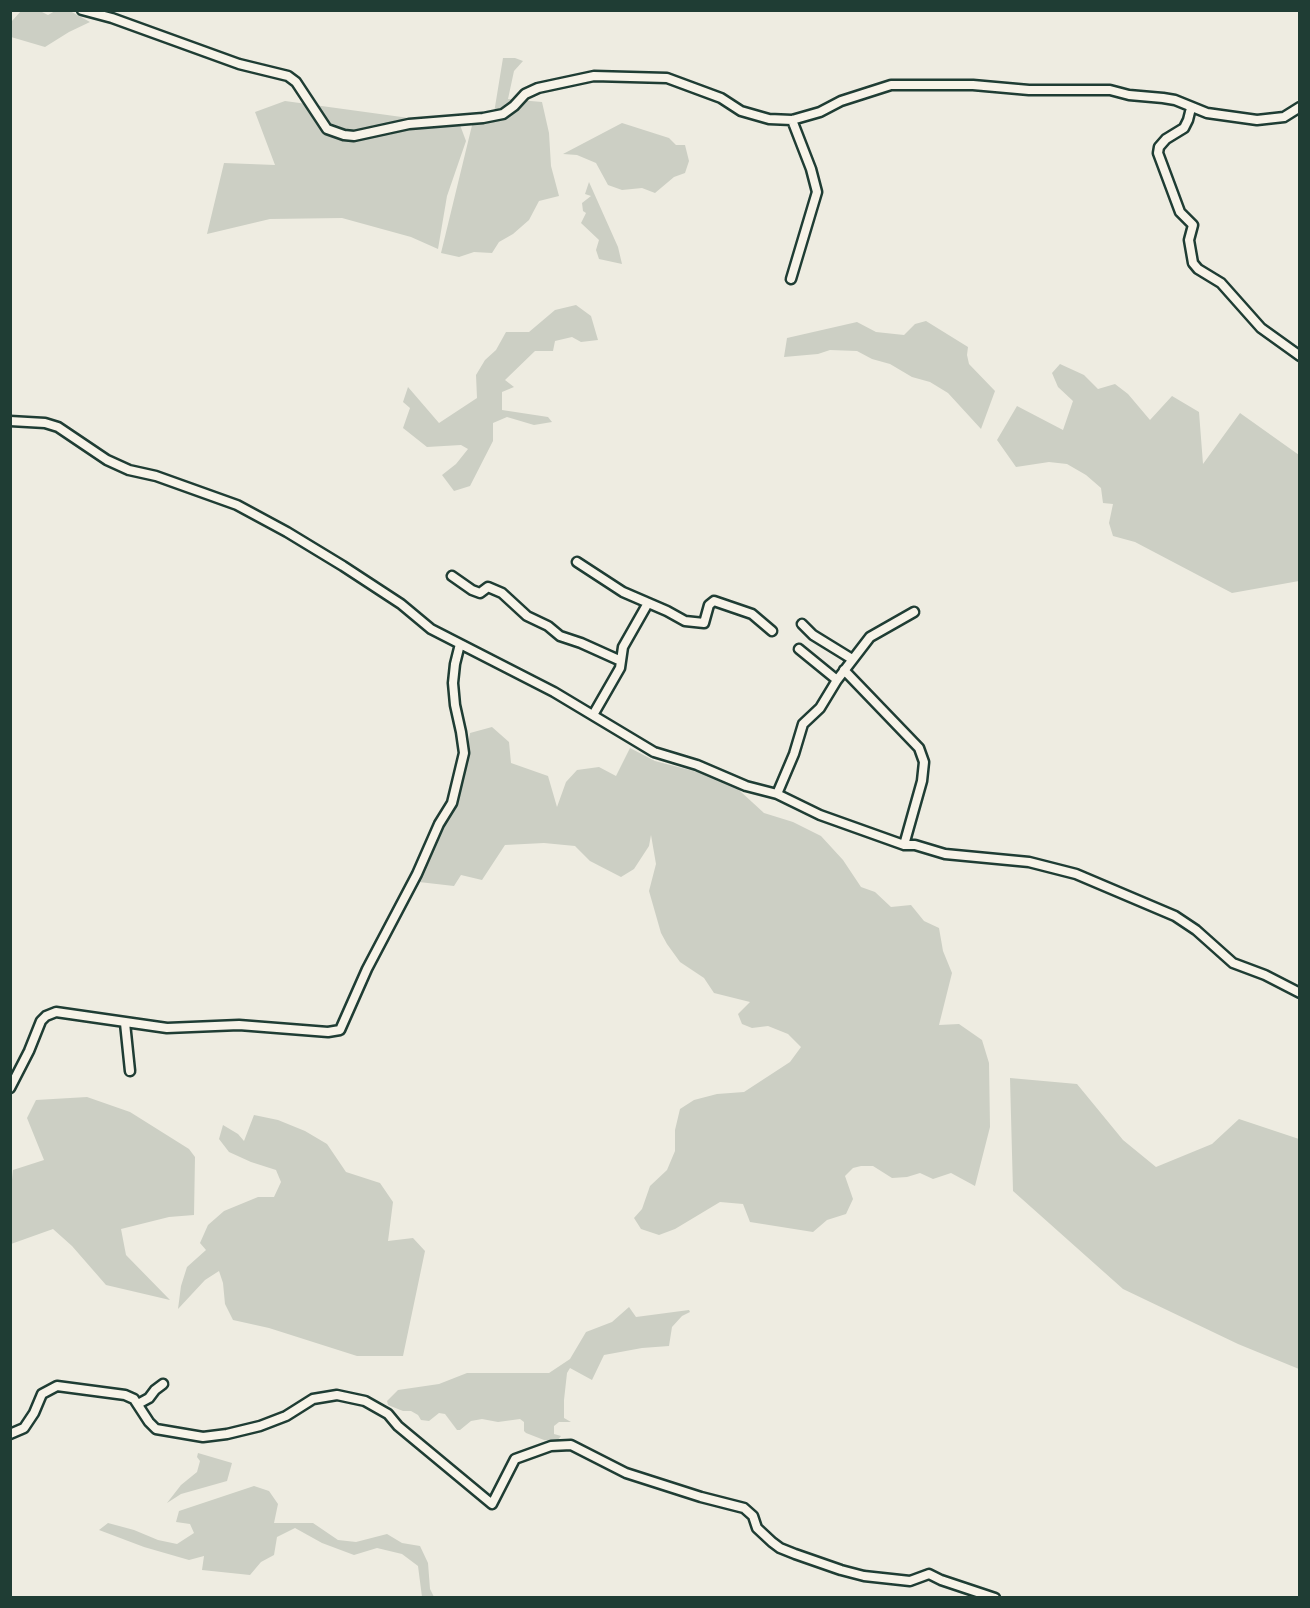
<!DOCTYPE html>
<html>
<head>
<meta charset="utf-8">
<style>
  body { margin:0 }
  #map { position:relative; width:1310px; height:1608px; overflow:hidden; background:#eeece1; font-family:"Patrick Hand",sans-serif }
  canvas { display:block }
  .frame { position:absolute; inset:0; border:12px solid #1f3d34; pointer-events:none }
</style>
</head>
<body>
<div id="map">
<canvas width="1310" height="1608"></canvas>
<div class="frame"></div>
</div>
<script>
const c = document.querySelector('canvas').getContext('2d');
c.lineJoin = 'round';
function fill(path, color) {
  c.fillStyle = color;
  c.fill(path, 'evenodd');
}
function poly(rows) {
  const path = new Path2D();
  for (const r of rows) {
    path.moveTo(r[0], r[1]);
    for (let i = 2; i < r.length; i += 2) path.lineTo(r[i], r[i + 1]);
  }
  return path;
}
function strokePath(path, color, width, dash) {
  c.strokeStyle = color;
  c.lineWidth = width;
  c.lineCap = dash ? 'butt' : 'round';
  c.setLineDash(dash || []);
  c.stroke(path);
}
fill(poly([
  [21,11,40,11,48,15,55,11,70,11,90,22,69,32,45,47,11,37,11,18,12,21],
  [503,58,515,58,523,61,514,71,508,99,542,102,549,133,551,166,559,196,539,201,529,220,513,234,499,242,492,253,474,252,459,257,441,253,475,113,494,113],
  [285,101,460,125,466,141,447,196,438,249,411,237,342,218,270,219,207,234,224,163,275,165,255,112],
  [622,123,669,138,676,145,685,145,689,161,685,173,674,177,655,193,642,188,622,190,608,185,596,163,577,155,563,154],
  [589,182,618,247,622,264,599,259,596,250,599,240,581,223,586,213,583,211,582,203,591,196,585,194],
  [576,305,591,316,598,340,581,342,572,337,555,341,553,351,535,351,505,380,514,387,502,392,502,410,548,417,552,422,534,425,507,417,493,423,493,441,470,486,454,491,442,475,456,464,468,449,461,445,427,447,403,428,410,408,403,402,408,387,439,423,477,398,476,375,485,360,496,350,506,332,529,332,555,310],
  [926,321,968,347,967,355,969,364,995,391,981,429,948,393,930,382,912,377,890,364,872,359,857,351,830,350,818,354,784,357,787,338,857,322,876,332,904,335,915,324],
  [1060,364,1084,375,1098,389,1115,384,1128,394,1150,420,1172,396,1199,412,1203,464,1240,413,1299,455,1299,581,1232,593,1135,542,1113,536,1109,523,1113,504,1103,503,1101,488,1086,475,1067,464,1049,462,1016,467,997,440,1017,406,1063,430,1073,401,1058,387,1052,373],
  [492,727,509,742,511,763,548,776,557,807,566,782,577,770,599,767,616,776,630,748,655,761,728,780,764,813,793,822,821,836,843,860,861,887,875,892,891,907,911,905,924,921,939,928,943,951,952,973,939,1025,959,1024,982,1040,989,1063,990,1127,975,1186,951,1173,933,1179,920,1173,907,1177,892,1178,873,1166,861,1166,853,1168,845,1176,853,1199,846,1214,827,1220,813,1232,750,1222,743,1204,720,1202,675,1229,659,1235,641,1229,634,1218,642,1209,650,1186,667,1170,675,1151,675,1130,680,1109,694,1100,717,1094,744,1092,790,1062,801,1047,788,1034,768,1026,752,1028,742,1024,738,1014,750,1002,714,993,704,978,680,962,667,944,661,933,649,891,656,864,651,835,649,846,634,869,621,877,590,861,575,846,544,843,505,845,482,880,461,875,454,886,419,882,461,786,470,733],
  [1010,1078,1077,1084,1123,1140,1156,1167,1212,1144,1239,1119,1299,1139,1299,1369,1238,1344,1123,1289,1013,1191],
  [87,1097,130,1112,189,1149,195,1157,194,1215,169,1217,121,1229,126,1255,170,1300,106,1285,72,1246,53,1229,11,1244,10,1198,13,1170,44,1160,27,1118,36,1100],
  [254,1115,278,1120,305,1131,327,1144,346,1172,380,1183,393,1202,388,1241,413,1238,425,1251,403,1356,357,1356,269,1328,233,1320,225,1304,223,1283,219,1271,205,1280,178,1309,181,1286,187,1267,206,1250,200,1243,208,1225,224,1211,258,1197,274,1197,281,1182,276,1170,251,1162,229,1152,219,1139,223,1125,238,1134,244,1141],
  [629,1307,636,1317,689,1310,690,1312,682,1316,672,1327,669,1346,642,1348,604,1355,592,1380,570,1368,567,1373,564,1400,564,1418,571,1422,559,1422,554,1426,554,1434,561,1436,557,1441,544,1440,526,1433,524,1431,524,1422,520,1419,498,1422,482,1419,471,1421,460,1430,457,1430,445,1414,439,1413,429,1421,421,1420,418,1415,411,1411,403,1411,388,1405,387,1401,398,1390,439,1384,467,1373,549,1373,570,1359,586,1332,612,1322],
  [198,1453,232,1463,227,1481,181,1494,167,1503,181,1485,197,1472,200,1461,197,1457],
  [254,1486,269,1491,278,1504,274,1523,313,1523,338,1540,356,1542,387,1534,402,1543,420,1546,428,1563,430,1589,434,1597,422,1597,418,1566,402,1554,377,1548,354,1555,322,1543,295,1528,277,1537,274,1555,261,1562,250,1575,202,1570,204,1556,189,1560,144,1547,99,1530,108,1523,134,1530,158,1540,177,1544,194,1533,190,1524,176,1522,179,1511]
]), '#cccfc4');
const minor = poly([
  [82,10,112,18,239,64,288,76,296,82,327,129,344,135,354,136,409,124,483,118,503,114,514,106,525,94,538,88,594,76,667,78,721,98,741,111,769,119,792,120,820,112,841,101,891,85,973,85,1029,90,1110,90,1129,95,1163,98,1175,100,1207,113,1257,120,1284,117,1300,107],
  [1191,108,1188,120,1184,128,1166,139,1159,147,1158,153,1180,212,1193,225,1189,240,1193,263,1198,269,1221,283,1261,328,1300,356],
  [791,279,817,192,811,169,792,120],
  [10,421,45,423,58,427,107,460,129,470,156,476,237,505,287,532,343,566,401,604,431,629,554,692,654,752,697,765,746,786,777,794,820,815,904,845,915,845,945,854,1029,862,1076,874,1175,916,1196,930,1233,963,1265,975,1300,993],
  [577,562,623,592,667,611,685,621,704,623,709,605,714,601,752,614,772,631],
  [452,576,472,590,480,593,488,587,502,593,527,616,548,626,560,636,581,643,621,661],
  [802,624,813,635,852,659],
  [799,649,837,680],
  [844,670,919,748,924,762,922,781,904,845],
  [593,715,620,668,623,647,648,603],
  [777,794,794,754,803,724,820,708,837,680,870,637,914,612],
  [125,1023,130,1071],
  [10,1088,29,1051,41,1021,46,1016,56,1012,167,1028,239,1025,328,1032,340,1030,367,969,417,874,439,824,452,803,464,753,461,732,455,705,453,683,455,664,460,644],
  [138,1404,149,1398,155,1390,163,1384],
  [10,1434,24,1428,34,1413,42,1394,57,1386,125,1395,134,1399,149,1422,156,1429,203,1437,227,1434,260,1426,286,1416,313,1399,337,1395,365,1401,388,1414,398,1426,492,1504,515,1459,551,1446,571,1445,626,1473,701,1497,744,1508,753,1516,757,1528,772,1542,780,1548,795,1554,841,1570,864,1576,910,1581,929,1574,941,1580,995,1598]
]);
strokePath(minor, '#1f3d34', 13);
strokePath(minor, '#f7f3e8', 8);
</script>
</body>
</html>
